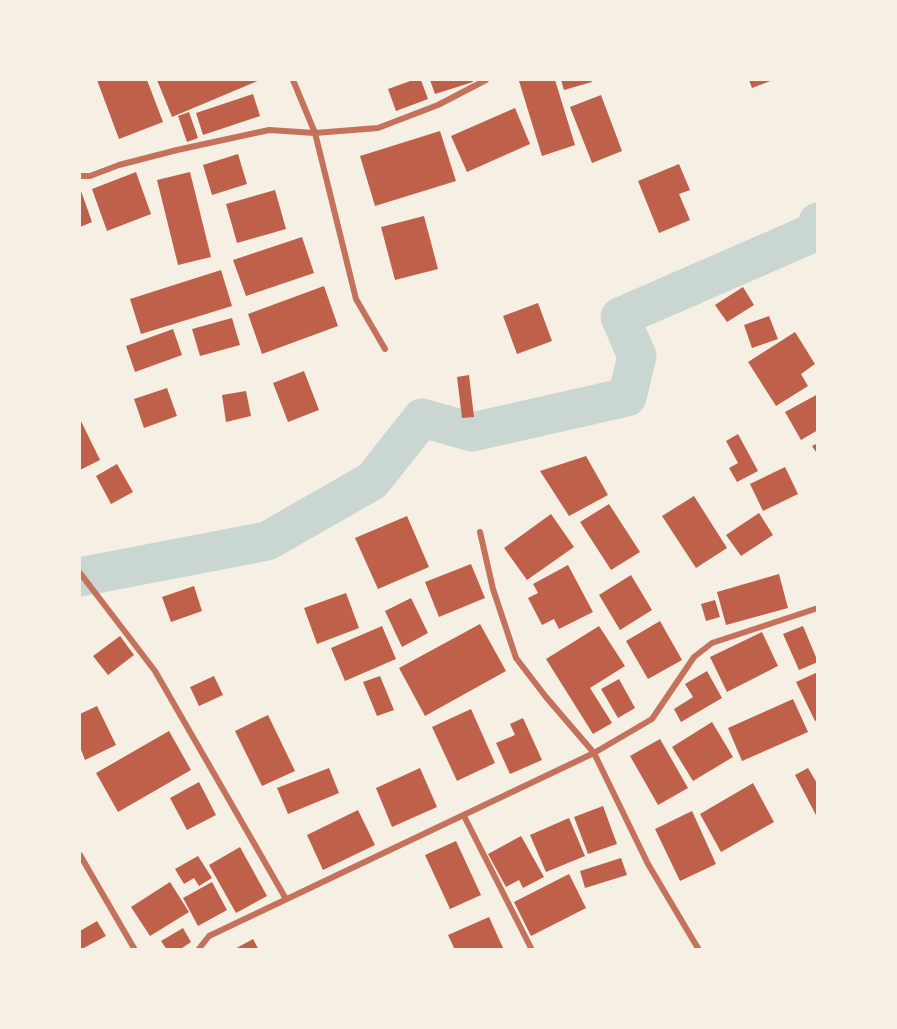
<!DOCTYPE html>
<html>
<head>
<meta charset="utf-8">
<style>
  body { margin:0 }
  #map { position:relative; width:897px; height:1029px; overflow:hidden; background:#f6efe4; font-family:"Fira Sans Condensed",sans-serif }
  canvas { display:block }
  .frame { position:absolute; inset:0; border:81px solid #f6efe4; pointer-events:none }
</style>
</head>
<body>
<div id="map">
<canvas width="897" height="1029"></canvas>
<div class="frame"></div>
</div>
<script>
const c = document.querySelector('canvas').getContext('2d');
c.lineJoin = 'round';
function poly(rows) {
  const path = new Path2D();
  for (const r of rows) {
    path.moveTo(r[0], r[1]);
    for (let i = 2; i < r.length; i += 2) path.lineTo(r[i], r[i + 1]);
  }
  return path;
}
function strokePath(path, color, width, dash) {
  c.strokeStyle = color;
  c.lineWidth = width;
  c.lineCap = dash ? 'butt' : 'round';
  c.setLineDash(dash || []);
  c.stroke(path);
}
function fill(path, color) {
  c.fillStyle = color;
  c.fill(path, 'evenodd');
}
strokePath(poly([
  [80,577,267,541,372,481,422,418,472,432,627,397,637,356,620,317,815,232,818,222]
]), '#c9d6d2', 39);
fill(poly([
  [97,80,147,80,163,122,119,139],
  [157,80,260,80,172,117],
  [413,80,421,80,428,99,396,111,388,89],
  [430,80,472,80,473,82,435,94],
  [524,80,555,80,575,145,542,156,519,81],
  [561,80,591,80,592,82,564,90],
  [749,80,773,80,752,88],
  [253,94,260,116,203,135,196,113],
  [601,95,622,151,592,163,570,107],
  [515,108,530,144,467,172,451,136],
  [189,112,198,138,187,142,178,116],
  [440,131,456,181,375,206,360,156],
  [238,154,247,184,212,195,203,165],
  [679,164,690,190,679,194,690,220,659,233,638,181],
  [136,172,151,214,107,231,92,189],
  [190,172,211,257,178,265,157,180],
  [80,188,92,222,80,227],
  [275,190,286,229,237,243,226,204],
  [424,216,438,269,395,280,381,227],
  [302,237,314,273,246,296,233,260],
  [221,270,232,306,141,334,130,299],
  [324,286,338,326,262,354,248,314],
  [743,287,754,305,727,322,715,305],
  [538,303,552,341,517,354,503,316],
  [769,316,778,339,752,348,744,325],
  [232,318,240,345,200,356,192,329],
  [173,329,182,355,135,372,126,346],
  [795,332,815,364,801,374,808,386,776,406,748,362],
  [304,371,319,410,288,422,273,383],
  [469,375,474,417,462,418,457,377],
  [167,388,177,416,144,428,134,399],
  [246,391,251,416,226,422,222,395],
  [818,394,818,430,801,440,785,412],
  [80,419,100,460,80,470],
  [738,434,758,471,737,482,729,468,738,463,726,441],
  [818,443,818,455,812,446],
  [586,456,608,495,569,516,540,471],
  [117,464,133,492,111,504,96,476],
  [785,467,798,494,763,511,750,484],
  [694,496,727,548,696,568,662,516],
  [609,504,640,552,611,570,580,522],
  [759,513,773,535,741,556,726,535],
  [551,514,574,547,527,580,504,548],
  [407,516,429,567,378,589,355,538],
  [471,564,485,598,439,617,425,582],
  [568,565,593,612,559,629,554,619,542,625,528,598,538,593,533,584],
  [779,574,788,608,726,625,717,592],
  [631,575,652,610,620,630,599,595],
  [194,586,202,611,171,622,162,597],
  [346,593,359,628,317,644,304,608],
  [411,598,428,633,402,647,385,611],
  [715,600,720,617,706,621,701,604],
  [660,621,682,660,648,679,626,641],
  [480,624,506,671,425,716,399,668],
  [382,626,396,659,345,681,331,648],
  [599,626,625,666,590,688,612,723,593,734,546,659],
  [803,626,818,662,799,670,783,634],
  [762,632,778,666,727,692,710,657],
  [120,636,134,655,108,675,93,656],
  [707,671,722,698,681,722,674,709,693,697,685,684],
  [818,672,818,720,815,721,796,682],
  [214,676,223,695,199,706,190,687],
  [380,676,394,710,377,716,363,682],
  [619,679,635,708,618,718,601,689],
  [793,699,808,732,742,761,728,728],
  [97,706,116,745,85,760,80,747,80,714],
  [471,709,495,763,457,781,432,727],
  [268,715,295,771,262,786,235,731],
  [523,718,542,760,510,774,496,743,515,735,510,724],
  [712,722,733,757,693,781,672,747],
  [169,731,191,770,118,812,96,773],
  [660,739,688,788,658,805,630,756],
  [329,768,339,793,288,814,277,788],
  [420,768,437,807,392,827,376,788],
  [808,768,818,785,818,819,795,775],
  [199,782,216,815,187,830,170,798],
  [753,783,774,822,721,852,700,814],
  [603,806,617,844,588,854,574,817],
  [358,810,375,845,323,870,307,835],
  [692,811,716,864,680,881,655,829],
  [569,818,585,856,546,872,530,835],
  [521,836,544,877,523,888,519,880,506,887,488,854],
  [456,841,481,895,450,909,425,855],
  [240,847,267,896,236,913,209,865],
  [198,856,212,878,199,886,194,878,184,884,175,869],
  [621,858,627,875,585,888,580,871],
  [569,874,586,908,531,936,514,902],
  [170,882,189,912,150,936,131,907],
  [212,882,227,910,198,926,183,898],
  [489,917,504,950,455,950,448,935],
  [97,921,106,936,80,950,80,931],
  [183,928,191,942,179,950,167,950,161,941],
  [253,939,259,950,233,950]
]), '#bf614a');
strokePath(poly([
  [293,80,315,133,356,299,385,349],
  [80,176,90,176,119,165,177,150,269,130,315,133,378,128,438,105,486,80],
  [480,532,493,589,516,658,546,697,594,753,648,864,699,950],
  [80,573,155,671,286,899],
  [464,816,532,950],
  [80,855,135,950],
  [198,950,209,936,594,753,652,719,694,657,712,643,818,608]
]), '#c5725c', 6);
</script>
</body>
</html>
